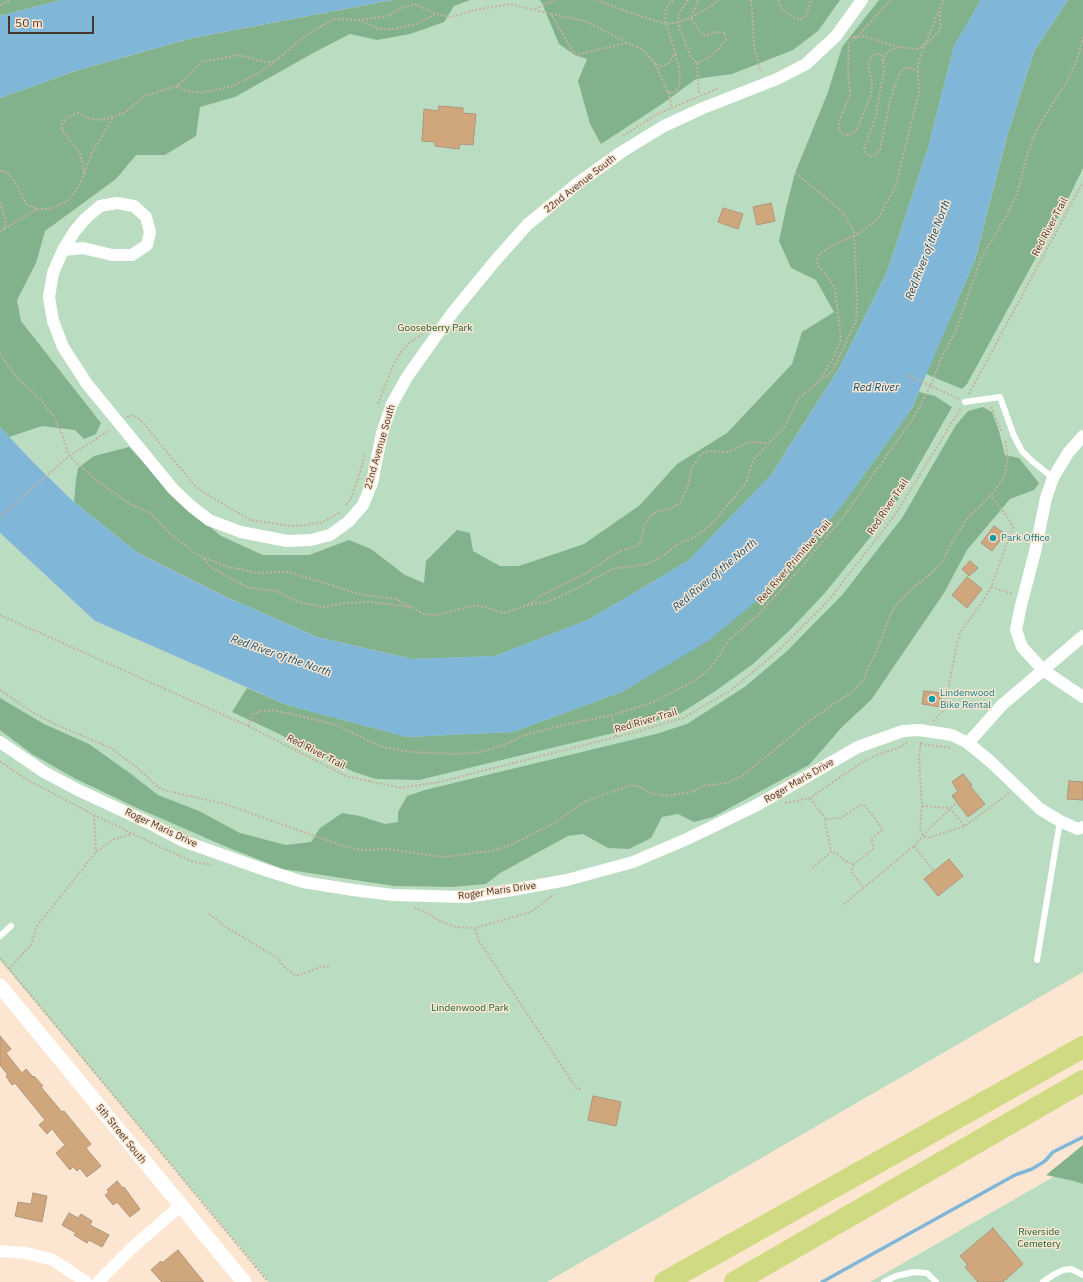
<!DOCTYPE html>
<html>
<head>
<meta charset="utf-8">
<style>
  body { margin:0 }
  #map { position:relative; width:1083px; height:1282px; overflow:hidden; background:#fce6d1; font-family:"IBM Plex Sans",sans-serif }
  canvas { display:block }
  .scale { position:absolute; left:8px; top:16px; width:86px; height:18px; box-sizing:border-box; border:2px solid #42372d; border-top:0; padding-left:5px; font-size:12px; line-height:14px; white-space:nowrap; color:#42372d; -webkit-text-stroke:3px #fce6d1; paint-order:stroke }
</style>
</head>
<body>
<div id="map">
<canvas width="1083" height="1282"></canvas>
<div class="scale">50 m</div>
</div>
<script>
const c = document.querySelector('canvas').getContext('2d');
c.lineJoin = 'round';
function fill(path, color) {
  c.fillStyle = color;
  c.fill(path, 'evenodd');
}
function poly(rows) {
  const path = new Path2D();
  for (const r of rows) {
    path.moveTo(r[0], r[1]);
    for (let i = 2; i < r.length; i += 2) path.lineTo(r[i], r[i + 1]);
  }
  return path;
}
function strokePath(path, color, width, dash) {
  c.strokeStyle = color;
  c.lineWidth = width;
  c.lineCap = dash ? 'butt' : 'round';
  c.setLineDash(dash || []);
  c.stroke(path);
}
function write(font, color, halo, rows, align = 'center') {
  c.font = font + ' "IBM Plex Sans",sans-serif';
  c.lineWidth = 3;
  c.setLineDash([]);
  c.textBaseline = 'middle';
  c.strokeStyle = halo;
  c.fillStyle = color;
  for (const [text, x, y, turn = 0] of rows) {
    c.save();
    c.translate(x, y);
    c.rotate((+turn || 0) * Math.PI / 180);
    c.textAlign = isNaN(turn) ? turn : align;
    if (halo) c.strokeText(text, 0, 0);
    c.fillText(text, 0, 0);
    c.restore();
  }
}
fill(poly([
  [392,0,981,0,954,46,928,148,887,272,590,619,138,553,74,502,32,461,0,427,0,98],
  [1068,0,1083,0,1083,972,547,1282,269,1282,0,960,0,533,95,621,287,705,912,408,975,260],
  [1083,1160,1083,1282,870,1282]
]), '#baddc1');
fill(poly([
  [0,0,61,0,0,16],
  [392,0,470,0,454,6,444,22,410,34,377,40,350,34,315,52,235,97,200,107,196,136,165,155,136,155,116,179,45,231,36,263,17,300,21,321,101,423,96,434,84,439,75,430,42,426,9,437,0,427,0,98,75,71,192,38],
  [538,0,840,0,818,31,793,50,732,74,696,79,662,104,601,144,590,124,578,81,587,59,575,55,559,44,541,1],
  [879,0,981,0,954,46,928,148,887,272,840,367,771,475,689,560,590,619,495,656,412,659,317,637,224,596,138,553,74,502,76,480,78,468,94,456,129,447,183,505,221,536,263,555,309,555,349,540,371,549,405,575,424,583,426,561,457,530,470,533,473,551,500,566,519,566,584,544,640,505,677,464,727,433,792,364,802,332,834,312,816,280,791,268,779,241,786,208,795,173,828,92,842,47],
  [1068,0,1083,0,1083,168,1070,195,967,384,962,389,926,374,975,260,1007,136,1034,51],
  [919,392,935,396,952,407,902,494,881,524,824,594,790,630,753,664,714,692,681,713,630,729,419,780,376,779,354,772,271,730,232,712,247,688,287,705,407,737,513,732,624,691,771,589,843,504,912,408],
  [983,407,992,412,999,431,1005,455,1019,458,1039,483,1034,490,1010,499,967,550,944,593,871,700,842,727,809,765,713,817,694,822,678,814,662,817,651,838,629,849,608,848,583,834,568,836,500,873,486,884,453,887,394,886,283,869,229,848,137,808,74,778,32,754,0,730,0,698,44,724,89,744,131,774,158,795,199,811,240,833,286,845,311,842,320,828,342,813,360,816,385,824,398,822,398,812,407,796,425,790,656,734,687,724,746,686,787,651,843,594,902,518,956,425,968,411],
  [1083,1145,1083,1184,1074,1181,1046,1175]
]), '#82b28c');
fill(poly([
  [61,0,392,0,192,38,75,71,0,98,0,16],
  [981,0,1068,0,1034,51,1007,136,975,260,912,408,843,504,771,589,708,641,624,691,513,732,407,737,287,705,95,621,0,533,0,427,32,461,74,502,138,553,224,596,317,637,412,659,495,656,590,619,689,560,771,475,840,367,887,272,928,148,954,46]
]), '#80b6d8');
strokePath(poly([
  [822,1282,1015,1175,1032,1169,1045,1161,1053,1152,1083,1137]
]), '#80b6d8', 3.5);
const building = poly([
  [439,106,463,108,463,113,476,114,473,145,460,144,459,149,435,146,435,142,422,141,424,109,438,111,439,106],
  [771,203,775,221,757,225,753,207,771,203],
  [723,208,743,214,738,229,718,222,723,208],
  [994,526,1005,534,992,551,981,543,994,526],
  [970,561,978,568,969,576,962,569,970,561],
  [967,577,982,589,967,608,952,595,967,577],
  [924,691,942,693,940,707,922,704,924,691],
  [963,774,972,785,970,786,985,804,968,817,952,796,958,791,952,782,963,774],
  [1069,781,1083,782,1083,800,1067,799,1069,781],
  [949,859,963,876,938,896,924,879,949,859],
  [0,1036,11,1049,6,1053,22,1073,26,1069,33,1077,34,1076,43,1086,41,1087,62,1112,64,1111,91,1144,86,1148,101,1166,87,1177,80,1168,77,1171,73,1167,70,1170,56,1153,65,1145,52,1129,47,1134,39,1125,45,1120,15,1083,12,1085,6,1076,8,1075,0,1065,0,1036],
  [593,1096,621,1102,616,1126,588,1120,593,1096],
  [117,1181,123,1188,124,1187,140,1209,130,1217,117,1202,113,1205,105,1195,109,1192,107,1190,117,1181],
  [33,1193,47,1196,42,1222,15,1216,18,1202,31,1204,33,1193],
  [69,1213,78,1218,81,1214,92,1221,90,1225,109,1235,102,1247,89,1240,87,1243,74,1235,76,1233,62,1225,69,1213],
  [993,1228,1023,1264,1003,1282,978,1282,965,1267,968,1265,960,1256,993,1228],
  [178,1250,194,1270,204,1282,162,1282,151,1270,161,1261,162,1263,178,1250]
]);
fill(building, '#d0a77c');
strokePath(building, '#ae957c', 1);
strokePath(poly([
  [596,0,629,12,666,24,679,22,691,18,709,7,719,0],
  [688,0,678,15,679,27,691,57,697,63,706,59,718,49,726,40,725,33,716,32,705,36,698,29,691,18,698,0],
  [751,0,752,8,754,47,761,72],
  [778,0,781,8,792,17,800,20,807,14,811,0],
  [0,5,11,0],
  [535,9,555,0],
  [551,14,585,21,626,42],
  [362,21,378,29,393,29,416,24,436,14],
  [849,37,857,37,891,0],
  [883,61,887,53,897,47],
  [697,63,699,95],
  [655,64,668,92,672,93,676,91,679,87,680,72,675,53],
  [918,72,918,65,924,46,939,11],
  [177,86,184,90,200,93,233,86,259,73,274,62],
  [668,92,672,108],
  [623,136,657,114,719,88],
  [0,171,3,171,9,174,15,182,26,204,37,209,49,209,57,206,66,202,74,193,79,186,84,175,83,164,79,152,62,130,62,124,68,117,78,113,91,119,102,120,124,113,145,96,177,86,202,62,239,55,265,62,275,61,308,34,334,19,361,20,388,16,401,8,415,4,436,14,451,17,475,10,510,4,551,14,575,55,627,43,642,49,655,64,662,66,669,63,675,52,666,24,665,16,667,6,673,0],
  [84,173,92,153,113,117],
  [795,173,842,211,854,232,857,298,856,321,833,371,820,381],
  [0,202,6,222,4,229,0,232],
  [4,229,37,209],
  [0,354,17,378,42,401,54,417,62,434,69,456,96,480,128,503,152,514,171,535,200,556,225,566,258,573,288,572,363,595,396,599,424,614,437,615,476,605,504,613,527,605,544,594,588,572,620,551,637,546,641,542,645,524,650,516,656,512,671,509,681,502,688,485,692,467,703,453,710,451,727,452,734,450,747,442,767,443],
  [907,375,959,399],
  [969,394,1083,182],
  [378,404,392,368,400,353,410,342,423,334],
  [991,407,1002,432],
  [127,417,133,415,140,419,195,486,203,492,250,520,291,526,306,525,323,522,339,513],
  [346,505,350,500,358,479,365,455],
  [0,517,69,456,110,430],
  [201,556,212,568,249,588,277,591,297,602,324,607,344,603,371,602,411,607],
  [991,587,1013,594],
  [527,605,548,602,580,587,612,569,648,564,667,553,679,543,693,538,711,525,746,483,753,460,785,426,798,399,817,383,831,362,841,339,835,288,825,273,818,266,817,260,820,254,830,247,861,232,878,219,896,185,919,92,918,72,913,68,906,68,900,72,890,100,880,149,875,155,871,156,866,154,864,149,876,115,884,71,883,61,881,54,876,54,871,57,868,66,872,80,871,94,867,105,856,131,850,135,842,134,839,129,839,121,850,95,848,72,849,43,857,37,864,36,897,47,918,49,927,44,940,30,940,9,943,0],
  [0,615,248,726,346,776,401,788,439,782,632,733,683,718,730,691,779,650,828,601,895,515,961,408],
  [0,690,32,712,57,725,111,748,140,770,159,788,168,791,225,804,340,845,361,850,386,849,444,857,495,850,515,843,554,823,584,802,622,788,632,785,640,787,650,793,665,796,692,792,703,786,727,783,742,776,815,717,852,692,863,680,877,650,891,613,899,602,907,593,934,571,942,562,951,544,966,520,993,493,1003,479,1005,474,1008,457,1005,440],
  [612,715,616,737],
  [933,721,944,710,957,643,961,631,982,603,991,587,1013,527,1008,518,991,495],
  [248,726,253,715,260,711,273,710,334,724,382,747,412,752,454,754,481,752,504,745,525,735,564,725,612,715,651,703,694,681,706,672,712,666,728,641,759,614,793,577,844,516,914,417,931,385,940,361,956,330,980,261,1008,213,1017,194,1027,155,1034,136,1044,117,1068,80,1076,63,1083,37],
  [921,742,919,758,922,806,920,829,923,836,928,838,965,826,1009,793],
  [920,744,951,748],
  [0,761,24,778,94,815,175,854,194,862,212,865],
  [810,798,826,819],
  [785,803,810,798,864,761,877,755,900,747,909,742],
  [922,806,949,808,965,826],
  [94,815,96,852],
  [914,846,933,870],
  [853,864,852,872,853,874,864,888],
  [812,868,831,852,825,822,826,819,841,818,859,806,862,805,865,806,883,829,871,839,874,847,872,850,854,864,845,861,836,853,831,852],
  [844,904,914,846,929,829,957,802],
  [414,908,426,912,440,921,456,927,475,928,531,912,553,895],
  [209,914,226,927,279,959,283,966,295,975,299,975,321,967,329,966],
  [475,929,479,941,577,1089,582,1089],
  [0,958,268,1282],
  [9,969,31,945,37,926,96,852,114,839,132,834]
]), '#c4b19f', 2, [2, 2]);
strokePath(poly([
  [965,402,1000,397,1014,436,1022,451,1032,461,1053,478],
  [0,936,11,926],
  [1037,960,1060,821],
  [884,1282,896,1276,914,1272,927,1273,936,1282],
  [1043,1282,1053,1275,1063,1270,1071,1269,1083,1275]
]), '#fff', 6);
strokePath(poly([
  [63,250,83,248,112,255,132,255,147,245,150,232,146,217,134,206,117,203,100,206,85,219,74,232,63,250,53,273,49,297,53,321,63,347,87,384,173,489,191,506,209,520,241,532,287,541,311,540,330,535,348,522,363,505,372,483,382,433,392,404,407,377,453,312,495,261,527,225,578,183,623,151,664,126,703,108,777,79,806,64,836,36,862,0],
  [1083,436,1068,453,1053,478,1046,498,1035,552,1021,605,1016,630,1022,647,1043,670,1083,697],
  [0,742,44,772,78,790,149,823,183,841,265,870,303,882,353,890,393,895,467,897,512,890,567,880,633,862,687,839,757,805,858,747,903,731,919,730,952,735,968,743,991,762,1040,809,1060,821,1078,829,1083,827],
  [968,743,1002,705,1083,636],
  [0,1251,26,1253,53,1260,86,1282],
  [98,1282,133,1247,180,1206]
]), '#fff', 12);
strokePath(poly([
  [0,986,244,1282]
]), '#fff', 15);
strokePath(poly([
  [665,1282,1083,1047],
  [735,1282,1083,1081]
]), '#d0da83', 22);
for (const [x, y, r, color] of [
  [993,538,4,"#0f9aa8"],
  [932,699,4,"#0f9aa8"]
]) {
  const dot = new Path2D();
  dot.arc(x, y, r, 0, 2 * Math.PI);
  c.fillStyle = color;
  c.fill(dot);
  strokePath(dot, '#fce6d1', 1.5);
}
write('10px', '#42372d', '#fce6d1', [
  ["22nd Avenue South",580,184,-38],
  ["Red River Trail",1050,227,-62],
  ["22nd Avenue South",380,447,-74],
  ["Red River Trail",888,507,-56],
  ["Red River Primitive Trail",794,562,-49],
  ["Red River Trail",646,721,-16],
  ["Red River Trail",316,752,27],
  ["Roger Maris Drive",799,781,-30],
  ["Roger Maris Drive",161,828,25],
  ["Roger Maris Drive",497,891,-8],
  ["5th Street South",121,1134,51]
]);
write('10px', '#186233', '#fce6d1', [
  ["Gooseberry Park",435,328],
  ["Lindenwood Park",470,1008],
  ["Riverside",1039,1232],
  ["Cemetery",1039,1244]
]);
write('10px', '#0d838f', '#fce6d1', [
  ["Park Office",1001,538],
  ["Lindenwood",940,693],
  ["Bike Rental",940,705]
], 'left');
write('italic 11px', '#074e6f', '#fce6d1', [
  ["Red River of the North",928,250,-69],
  ["Red River",876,388],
  ["Red River of the North",715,575,-40],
  ["Red River of the North",281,656,19]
]);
</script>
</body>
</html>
